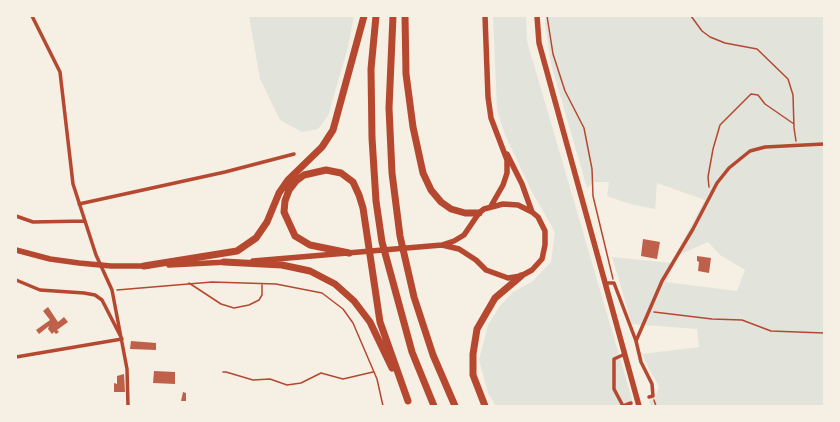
<!DOCTYPE html>
<html>
<head>
<meta charset="utf-8">
<style>
  body { margin:0 }
  #map { position:relative; width:840px; height:422px; overflow:hidden; background:#f6efe4; font-family:Spectral,serif }
  canvas { display:block }
  .frame { position:absolute; inset:0; border:17px solid #f6efe4; pointer-events:none }
</style>
</head>
<body>
<div id="map">
<canvas width="840" height="422"></canvas>
<div class="frame"></div>
</div>
<script>
const c = document.querySelector('canvas').getContext('2d');
c.lineJoin = 'round';
function fill(path, color) {
  c.fillStyle = color;
  c.fill(path, 'evenodd');
}
function poly(rows) {
  const path = new Path2D();
  for (const r of rows) {
    path.moveTo(r[0], r[1]);
    for (let i = 2; i < r.length; i += 2) path.lineTo(r[i], r[i + 1]);
  }
  return path;
}
function strokePath(path, color, width, dash) {
  c.strokeStyle = color;
  c.lineWidth = width;
  c.lineCap = dash ? 'butt' : 'round';
  c.setLineDash(dash || []);
  c.stroke(path);
}
fill(poly([
  [249,16,354,16,348,47,328,116,318,129,302,132,280,120,260,79],
  [493,16,526,16,527,41,634,406,496,406,488,393,479,360,488,325,499,307,513,292,533,281,551,262,555,232,531,190,505,135,497,110],
  [546,16,824,16,824,406,651,406,649,401,656,396,659,386,649,369,642,354,699,347,697,329,632,324,612,257,671,263,674,266,666,282,737,291,745,270,720,255,708,242,681,254,677,252,705,200,657,183,655,209,630,204,607,196,609,183,608,182,594,182,587,188,551,64,545,23]
]), '#e2e4dc');
fill(poly([
  [643,239,660,242,657,259,641,256],
  [697,256,711,258,709,273,698,271,699,262,697,261],
  [48,307,58,322,64,317,68,322,57,330,59,332,56,334,54,332,52,334,48,329,49,326,39,334,36,330,50,320,43,311],
  [131,341,156,343,156,350,130,349],
  [154,371,175,372,175,384,153,383],
  [124,374,125,392,114,392,114,383,117,384,117,376],
  [183,392,186,393,186,401,181,401]
]), '#bf614a');
strokePath(poly([
  [547,16,553,54,565,91,584,128,592,169,593,196,613,279],
  [691,16,702,31,710,37,725,43,757,49,788,79,793,95,794,128,796,141],
  [709,187,708,177,713,149,720,125,751,94,758,95,765,104,794,124],
  [189,283,221,304,234,308,249,305,259,300,262,295,262,284],
  [117,290,212,282,276,284,322,293,343,309,353,323,377,379,383,406],
  [654,312,712,319,742,320,771,331,824,333],
  [223,372,226,372,253,380,270,379,287,385,301,383,321,373,343,379,373,372],
  [654,400,656,406]
]), '#b5482f', 1.5);
strokePath(poly([
  [32,16,60,72,73,184,96,255,112,290,127,369,128,406],
  [79,204,225,172,294,154],
  [16,216,33,222,85,221],
  [16,280,40,290,84,293,95,295,102,300,122,339,16,357],
  [605,283,614,283,636,341],
  [649,397,653,396,652,384,641,362,636,341,662,281,693,229,717,183,729,168,750,151,765,147,824,144],
  [623,406,614,389,614,359,625,354],
  [623,406,631,403]
]), '#b5482f', 3.5);
strokePath(poly([
  [485,16,488,97,491,118,507,160,507,173,503,185,491,206],
  [537,16,539,43,639,406],
  [507,154,522,184,532,212],
  [16,250,50,259,79,263,111,266,148,266],
  [253,261,442,245,454,241,464,235,479,213,484,209,503,204,518,205,532,212,538,217,545,231,545,245,542,259,532,270,521,276,508,278,486,270,476,260,459,249,442,245],
  [169,265,228,262]
]), '#b5482f', 5.5);
strokePath(poly([
  [376,16,371,69,372,138,376,201,382,242,412,352,434,406],
  [393,16,389,108,392,173,400,236,414,297,433,355,455,406],
  [405,16,406,74,413,127,423,173,431,190,441,202,451,209,465,213,479,213],
  [349,253,310,245,295,236,284,212,285,201,289,190,296,181,304,175,326,170,341,173,353,182,359,195,363,208,380,322,408,401],
  [224,262,282,265,310,271,335,284,354,301,370,322,392,368],
  [144,266,237,251,256,238,267,222,279,193,288,180,322,147,333,130,364,16],
  [485,406,473,375,473,354,477,329,495,298,521,276]
]), '#b5482f', 7);
</script>
</body>
</html>
